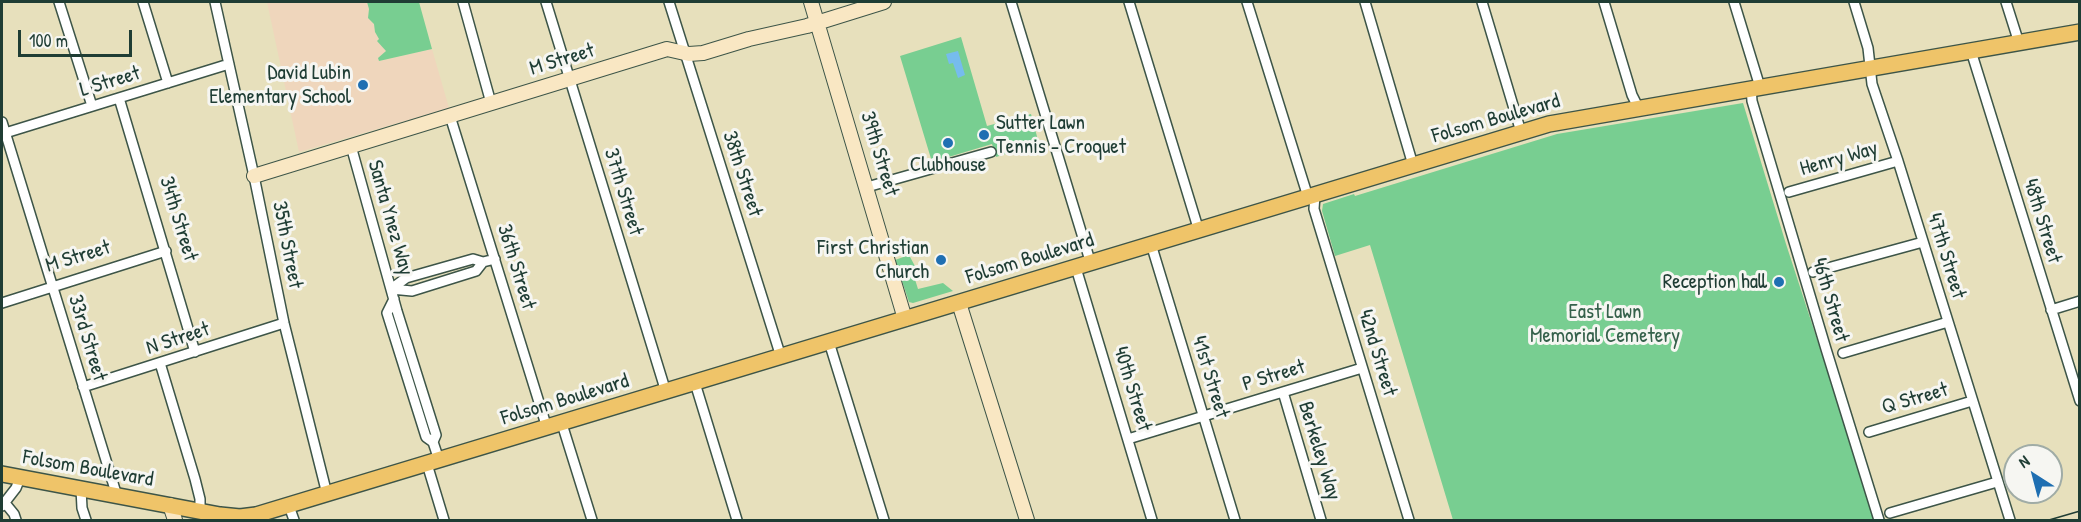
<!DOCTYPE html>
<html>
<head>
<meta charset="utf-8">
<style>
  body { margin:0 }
  #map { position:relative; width:2081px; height:522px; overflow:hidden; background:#e7e0bc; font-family:"Patrick Hand",sans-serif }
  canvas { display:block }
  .frame { position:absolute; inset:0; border:3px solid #1f3d34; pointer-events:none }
  .north { position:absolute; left:2003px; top:444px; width:60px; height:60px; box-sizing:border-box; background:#f6f6f2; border:2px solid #a0aca6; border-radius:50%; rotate:324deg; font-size:16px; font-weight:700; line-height:24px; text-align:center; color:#1f3d34 }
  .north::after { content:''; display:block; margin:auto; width:21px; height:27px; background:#1f6fb2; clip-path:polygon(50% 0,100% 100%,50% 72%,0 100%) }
  .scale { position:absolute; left:18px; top:30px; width:114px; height:27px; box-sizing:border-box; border:3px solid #1f3d34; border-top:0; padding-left:8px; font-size:18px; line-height:21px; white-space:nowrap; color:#1f3d34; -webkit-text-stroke:4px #f6f6f2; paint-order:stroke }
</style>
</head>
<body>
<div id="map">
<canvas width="2081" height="522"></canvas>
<div class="frame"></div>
<div class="north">N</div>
<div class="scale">100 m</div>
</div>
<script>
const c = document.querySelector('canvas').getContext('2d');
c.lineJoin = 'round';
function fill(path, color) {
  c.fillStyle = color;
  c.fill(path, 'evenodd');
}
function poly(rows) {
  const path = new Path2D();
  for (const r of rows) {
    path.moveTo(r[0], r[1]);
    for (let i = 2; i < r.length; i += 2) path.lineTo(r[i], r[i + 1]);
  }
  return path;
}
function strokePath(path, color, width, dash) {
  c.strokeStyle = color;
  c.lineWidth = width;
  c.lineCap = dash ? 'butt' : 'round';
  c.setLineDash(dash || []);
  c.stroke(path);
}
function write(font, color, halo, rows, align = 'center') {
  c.font = font + ' "Patrick Hand",sans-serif';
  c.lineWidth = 6;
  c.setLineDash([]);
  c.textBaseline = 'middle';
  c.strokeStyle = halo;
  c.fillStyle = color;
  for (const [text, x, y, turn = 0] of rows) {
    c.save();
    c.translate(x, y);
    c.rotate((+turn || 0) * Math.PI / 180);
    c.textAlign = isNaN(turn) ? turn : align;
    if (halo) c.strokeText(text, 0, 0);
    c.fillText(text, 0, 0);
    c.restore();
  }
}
fill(poly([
  [267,2,367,2,369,9,368,18,374,24,375,32,386,51,378,58,379,61,432,49,449,108,299,152]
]), '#efd6bc');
fill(poly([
  [367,2,419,2,432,49,379,61,378,58,386,51,377,41,379,39,375,32,374,24,368,18,369,9],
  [961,37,987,126,1031,114,1039,144,996,157,992,144,932,162,900,56],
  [1743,103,1786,244,1856,459,1880,520,1453,520,1370,245,1335,256,1322,211,1323,204,1354,194,1355,196,1557,134],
  [909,255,916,268,912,270,918,289,943,283,953,291,913,303,909,302,895,260]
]), '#78ce91');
fill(poly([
  [958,51,965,75,958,78,953,63,949,64,946,54]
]), '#76bced');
const street = poly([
  [59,2,92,106],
  [143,2,168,83],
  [215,2,254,176,284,323,327,494],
  [463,2,491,103],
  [546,2,666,392],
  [669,2,781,357],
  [1011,2,1091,264],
  [1129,2,1199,231],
  [1247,2,1308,197],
  [1365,2,1413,165],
  [1482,2,1521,132],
  [1604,2,1632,95,1638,107],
  [1734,2,1760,87],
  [1854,2,1868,48,1872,84,1898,161,2010,520],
  [2006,2,2019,43],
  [1971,51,2080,401],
  [1751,88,1752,101,1826,349,1879,520],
  [119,98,195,352],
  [450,116,547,428],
  [2,122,117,496],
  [2,134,229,64],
  [351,146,397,311,436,435,433,442],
  [867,187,991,152],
  [1789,192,1898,161],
  [1315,195,1314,209,1409,520],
  [1151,244,1235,520],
  [1076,268,1152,520],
  [1813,272,1923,242],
  [391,289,406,278,473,259,483,262,495,259],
  [391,289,412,291,476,271,483,262],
  [394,299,387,313,426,437,433,442,439,460],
  [2,303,166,251],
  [2051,310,2080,301],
  [829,342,884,520],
  [1843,353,1948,322],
  [160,363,195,479,200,499,200,510],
  [695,383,737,520],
  [83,387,284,323],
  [1283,392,1321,520],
  [562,424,592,520],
  [1869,432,1972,401],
  [1128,439,1362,368],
  [427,464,444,520],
  [81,489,82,508,86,520],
  [5,503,14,514,16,520],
  [2,506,16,488,20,478],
  [289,506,294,520],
  [1890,513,1997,482]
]);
const secondary = poly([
  [811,2,905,319],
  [254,176,667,49,689,54,703,53,749,39,807,26,884,2],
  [959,303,1027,520],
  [170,505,175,520]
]);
const primary = poly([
  [2,474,220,515,240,517,256,515,1549,124,2080,32]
]);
strokePath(street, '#3d5548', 12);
strokePath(secondary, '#3d5548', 16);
strokePath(primary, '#3d5548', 18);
strokePath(street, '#fff', 9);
strokePath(secondary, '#f9e7c3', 14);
strokePath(primary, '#efc469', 15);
strokePath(poly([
  [2049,520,2080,511]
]), '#1f3d34', 1.5);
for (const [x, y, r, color] of [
  [363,85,6,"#1f6fb2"],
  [984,135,6,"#1f6fb2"],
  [948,143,6,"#1f6fb2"],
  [941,260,6,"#1f6fb2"],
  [1779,282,6,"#1f6fb2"]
]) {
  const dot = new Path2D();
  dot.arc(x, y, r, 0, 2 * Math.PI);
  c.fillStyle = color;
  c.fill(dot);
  strokePath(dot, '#f6f6f2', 2);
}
write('21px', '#1f3d34', '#f6f6f2', [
  ["M Street",562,60,-17],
  ["L Street",110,82,-17],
  ["Folsom Boulevard",1496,119,-16],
  ["39th Street",879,154,73],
  ["Henry Way",1839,159,-16],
  ["38th Street",742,174,72],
  ["37th Street",623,192,73],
  ["Santa Ynez Way",390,218,74],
  ["34th Street",178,219,73],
  ["48th Street",2042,221,73],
  ["35th Street",287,245,79],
  ["47th Street",1946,256,73],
  ["M Street",78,257,-17],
  ["Folsom Boulevard",1030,259,-17],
  ["36th Street",516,267,73],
  ["46th Street",1830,300,74],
  ["33rd Street",87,338,73],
  ["N Street",178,339,-18],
  ["42nd Street",1377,353,73],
  ["P Street",1274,376,-17],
  ["41st Street",1210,377,73],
  ["40th Street",1132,389,73],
  ["Q Street",1915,399,-16],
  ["Folsom Boulevard",565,400,-17],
  ["Berkeley Way",1319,451,73],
  ["Folsom Boulevard",88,469,10]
]);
write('21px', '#1f3d34', '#f6f6f2', [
  ["David Lubin",351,73],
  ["Elementary School",351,97],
  ["Sutter Lawn",996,123,"left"],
  ["Tennis - Croquet",996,147,"left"],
  ["Clubhouse",948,165,"center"],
  ["First Christian",929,248],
  ["Church",929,272],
  ["Reception hall",1767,282]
], 'right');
write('21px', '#35614b', '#f6f6f2', [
  ["East Lawn",1605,312],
  ["Memorial Cemetery",1605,336]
]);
</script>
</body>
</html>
